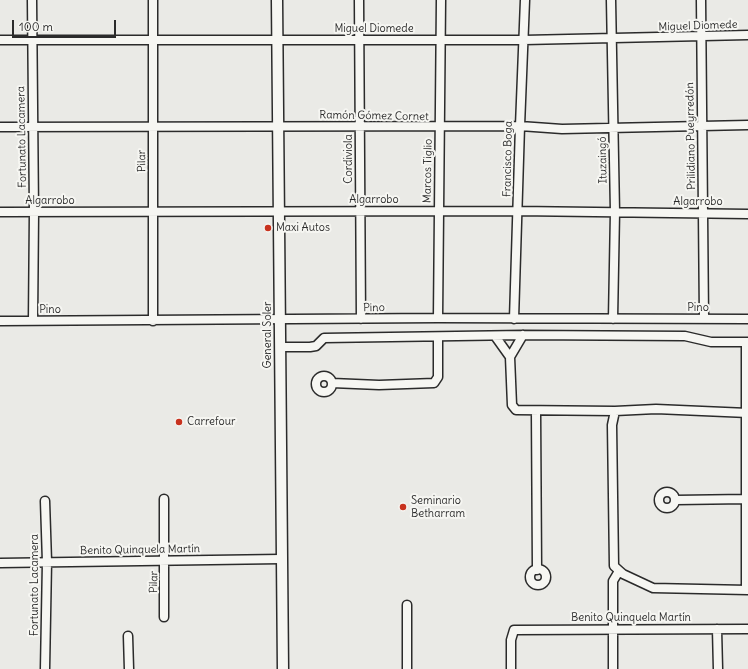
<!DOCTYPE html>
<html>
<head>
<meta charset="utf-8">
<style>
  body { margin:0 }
  #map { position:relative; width:748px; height:669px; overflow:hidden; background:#eaeae6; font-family:Delius,sans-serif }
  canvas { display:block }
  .scale { position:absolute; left:12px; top:20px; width:104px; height:18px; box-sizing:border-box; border:2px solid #2b2b2b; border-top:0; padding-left:5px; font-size:12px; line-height:14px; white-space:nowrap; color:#2b2b2b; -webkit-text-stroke:3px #f6f6f2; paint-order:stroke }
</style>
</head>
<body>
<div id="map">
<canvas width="748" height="669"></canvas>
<div class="scale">100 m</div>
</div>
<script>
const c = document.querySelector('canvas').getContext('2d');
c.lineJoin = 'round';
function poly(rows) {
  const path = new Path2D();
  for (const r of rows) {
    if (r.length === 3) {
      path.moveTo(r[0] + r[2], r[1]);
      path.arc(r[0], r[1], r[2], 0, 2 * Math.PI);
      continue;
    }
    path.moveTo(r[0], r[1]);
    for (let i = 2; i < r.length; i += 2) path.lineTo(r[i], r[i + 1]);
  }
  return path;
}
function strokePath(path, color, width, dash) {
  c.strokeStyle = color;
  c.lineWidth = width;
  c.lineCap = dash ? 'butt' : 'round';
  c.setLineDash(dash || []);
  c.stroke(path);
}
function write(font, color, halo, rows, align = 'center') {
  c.font = font + ' Delius,sans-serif';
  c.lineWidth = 4;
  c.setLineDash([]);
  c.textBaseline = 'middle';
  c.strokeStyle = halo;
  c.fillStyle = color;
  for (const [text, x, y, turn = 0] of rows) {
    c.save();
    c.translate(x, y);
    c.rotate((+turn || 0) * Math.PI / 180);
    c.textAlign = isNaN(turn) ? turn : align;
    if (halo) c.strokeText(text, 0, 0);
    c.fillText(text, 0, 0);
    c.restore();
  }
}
const minor = poly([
  [32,0,34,212,33,321],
  [153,0,153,321],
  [359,0,361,319],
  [611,0,615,212,613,319],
  [701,0,704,319],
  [0,40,524,40,748,35],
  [0,127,520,126,562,129,748,125],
  [0,212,518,211,748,214],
  [438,318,441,0],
  [514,319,520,126,525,0],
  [0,321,438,318,748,319],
  [495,336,510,357,523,335],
  [280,347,310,347,316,346,324,338,523,335,685,336,711,342,748,342],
  [510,357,512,405,516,410,615,411,656,409,748,413],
  [324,384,8],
  [332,383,379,385,434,383,438,377,438,337],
  [536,411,537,570],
  [615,411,612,425,614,566,623,574,653,588,748,590],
  [667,500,8],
  [676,500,746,499],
  [0,563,281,559],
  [538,577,8],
  [746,590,746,342],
  [407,605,407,669],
  [164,617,164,499],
  [717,629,718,669],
  [128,636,129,669],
  [45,669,47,562,45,501],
  [511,669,511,640,514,630,748,629],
  [613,669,613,581,619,571]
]);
const tertiary = poly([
  [277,0,283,669]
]);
strokePath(minor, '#2b2b2b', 11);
strokePath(tertiary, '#2b2b2b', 13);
strokePath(minor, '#f6f6f2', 8);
strokePath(tertiary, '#f6f6f2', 10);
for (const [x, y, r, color] of [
  [268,228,4,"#c8321e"],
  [179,422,4,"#c8321e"],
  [403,507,4,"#c8321e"]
]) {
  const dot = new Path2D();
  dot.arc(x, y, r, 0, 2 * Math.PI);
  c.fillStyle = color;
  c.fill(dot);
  strokePath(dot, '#f6f6f2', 1.5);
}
write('11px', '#2b2b2b', '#f6f6f2', [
  ["Miguel Diomede",698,26,-2],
  ["Miguel Diomede",374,29],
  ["Ramón Gómez Cornet",374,116,1],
  ["Prilidiano Pueyrredón",691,136,-91],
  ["Fortunato Lacamera",22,137,-91],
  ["Cordiviola",349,159,-90],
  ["Francisco Boga",508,159,-89],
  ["Ituzaingó",603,160,-91],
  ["Pilar",142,161,-91],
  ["Marcos Tiglio",428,171,-89],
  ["Algarrobo",374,200],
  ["Algarrobo",50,201],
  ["Algarrobo",698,202],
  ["Pino",374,308,-1],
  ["Pino",698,308],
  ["Pino",50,310],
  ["General Soler",268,335,-90],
  ["Benito Quinquela Martín",140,550,-1],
  ["Pilar",154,582,-89],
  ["Fortunato Lacamera",35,585,-90],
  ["Benito Quinquela Martín",631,618]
]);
write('11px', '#2b2b2b', '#f6f6f2', [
  ["Maxi Autos",276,228],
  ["Carrefour",187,422],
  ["Seminario",411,501],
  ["Betharram",411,514]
], 'left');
</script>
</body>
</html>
